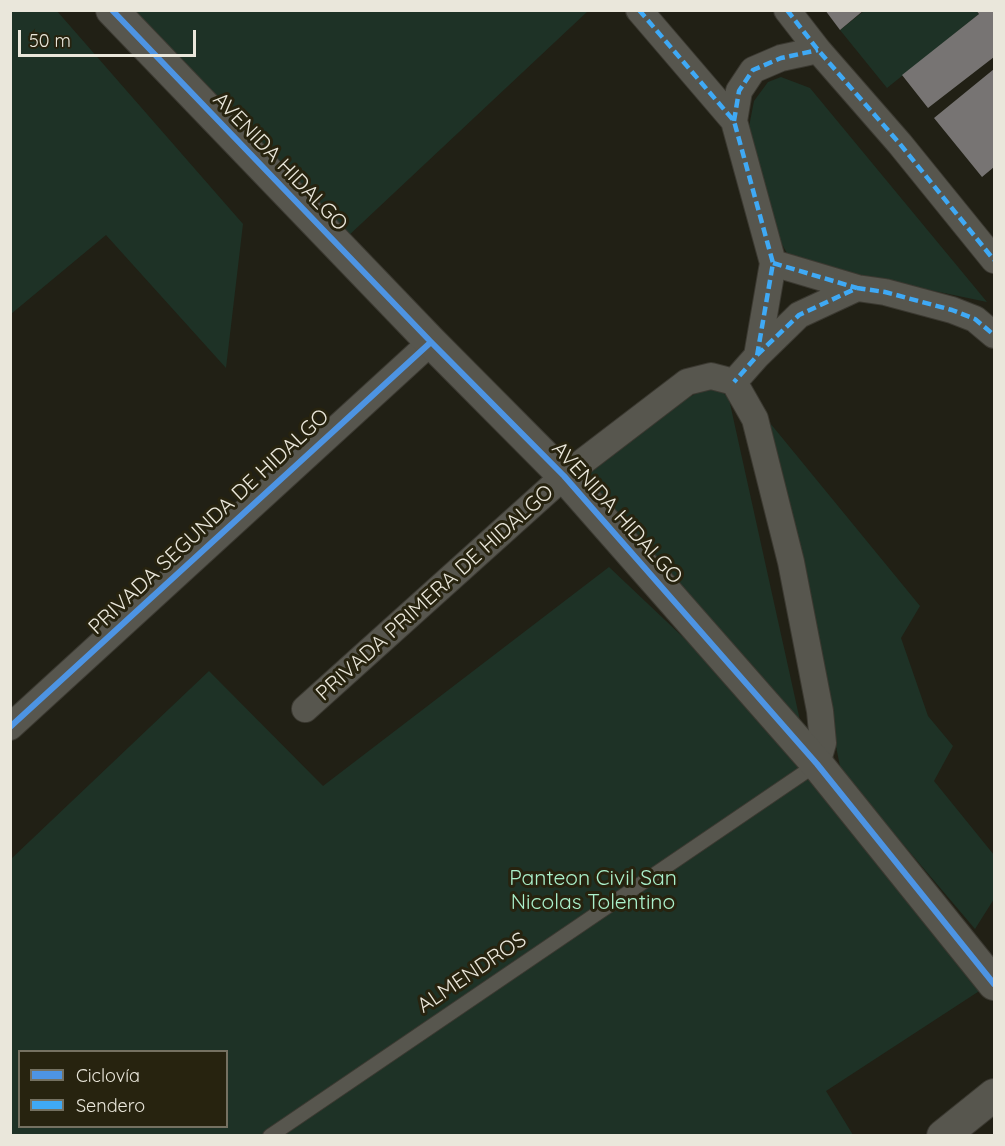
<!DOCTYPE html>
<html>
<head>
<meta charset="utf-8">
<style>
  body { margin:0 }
  #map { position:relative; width:1005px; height:1146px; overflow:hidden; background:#212015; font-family:Quicksand,sans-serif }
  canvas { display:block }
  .frame { position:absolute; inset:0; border:12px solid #eae7db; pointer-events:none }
  .legend { position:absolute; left:18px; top:1050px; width:210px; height:78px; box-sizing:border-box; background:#27230f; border:2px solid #757161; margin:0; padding:8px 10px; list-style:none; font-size:18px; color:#eae7db }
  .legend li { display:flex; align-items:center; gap:12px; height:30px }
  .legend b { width:30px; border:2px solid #757161 }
  .scale { position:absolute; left:18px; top:30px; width:178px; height:27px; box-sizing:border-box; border:3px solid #eae7db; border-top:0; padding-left:8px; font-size:18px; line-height:21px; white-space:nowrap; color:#eae7db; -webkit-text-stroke:4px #27230f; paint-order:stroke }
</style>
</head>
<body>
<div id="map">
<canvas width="1005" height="1146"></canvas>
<div class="frame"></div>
<ul class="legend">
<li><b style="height:8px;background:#4d94e3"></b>Ciclovía</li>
<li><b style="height:8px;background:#3fa9f5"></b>Sendero</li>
</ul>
<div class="scale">50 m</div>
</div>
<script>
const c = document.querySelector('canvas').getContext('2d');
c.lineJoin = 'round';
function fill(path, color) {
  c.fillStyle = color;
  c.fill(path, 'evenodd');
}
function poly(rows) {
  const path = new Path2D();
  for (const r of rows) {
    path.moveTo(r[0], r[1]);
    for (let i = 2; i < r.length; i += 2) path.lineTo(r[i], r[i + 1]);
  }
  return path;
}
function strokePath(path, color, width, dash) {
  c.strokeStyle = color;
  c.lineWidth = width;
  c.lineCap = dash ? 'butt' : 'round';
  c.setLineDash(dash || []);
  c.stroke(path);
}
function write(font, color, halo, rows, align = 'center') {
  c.font = font + ' Quicksand,sans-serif';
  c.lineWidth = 6;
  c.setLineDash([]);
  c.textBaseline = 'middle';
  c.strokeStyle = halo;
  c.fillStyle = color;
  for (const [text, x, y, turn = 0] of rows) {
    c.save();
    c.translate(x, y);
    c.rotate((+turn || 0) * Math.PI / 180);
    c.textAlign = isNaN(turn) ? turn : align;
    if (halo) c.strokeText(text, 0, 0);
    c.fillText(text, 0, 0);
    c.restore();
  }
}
fill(poly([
  [11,10,57,11,243,224,226,368,106,235,11,314],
  [976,10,979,14,887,88,840,30,864,11],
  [129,11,588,11,346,238],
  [781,77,810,88,987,302,839,271,788,255,779,239,747,137,754,101,768,82],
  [720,389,729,399,801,725,575,485,682,401,703,390],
  [770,423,920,606,901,638,928,716,953,746,934,781,994,855,994,899,975,929,841,771],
  [609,567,817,764,990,984,826,1091,853,1135,11,1136,11,859,209,671,323,786],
  [20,1052,226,1052,226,1126,20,1126]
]), '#1e3226');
fill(poly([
  [825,10,864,10,840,30],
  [976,10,994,10,994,57,928,108,902,75,979,14],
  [994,69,994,167,982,177,934,118]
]), '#777473');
const service = poly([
  [270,1136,817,764]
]);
const minor = poly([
  [639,10,734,121,773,263,757,356,734,382],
  [787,10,818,50,900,144,994,260],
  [734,121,739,91,753,70,781,58,818,50],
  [773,263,857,288],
  [757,356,799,315,857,288,885,292,952,310,975,319,994,335],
  [305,709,564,476,687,382,711,376,734,382,755,419,791,562,820,711,823,743,817,764],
  [10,727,431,342]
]);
const tertiary = poly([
  [112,10,431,342,564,476,817,764,994,984],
  [943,1136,994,1095]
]);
strokePath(service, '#3b3931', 16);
strokePath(minor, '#3b3931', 28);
strokePath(tertiary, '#3b3931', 34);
strokePath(service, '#57564e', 14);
strokePath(minor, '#57564e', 26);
strokePath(tertiary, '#57564e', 32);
strokePath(poly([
  [639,10,734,121,773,263,757,356,734,382],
  [787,10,818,50,900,144,994,260],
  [734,121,739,91,753,70,781,58,818,50],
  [773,263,857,288],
  [757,355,799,315,857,288,885,292,952,310,975,319,994,335]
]), '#3fa9f5', 4.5, [9, 4.5]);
strokePath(poly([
  [112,10,431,342,564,476,817,764,994,984],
  [10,727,431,342]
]), '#4d94e3', 6);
write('21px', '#eae7db', '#27230f', [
  ["AVENIDA HIDALGO",280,162,46],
  ["AVENIDA HIDALGO",617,513,48],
  ["PRIVADA SEGUNDA DE HIDALGO",209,522,-43],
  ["PRIVADA PRIMERA DE HIDALGO",435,593,-42],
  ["ALMENDROS",472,973,-34]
]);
write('21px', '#abf1cc', '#27230f', [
  ["Panteon Civil San",593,879],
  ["Nicolas Tolentino",593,903]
]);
</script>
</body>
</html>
